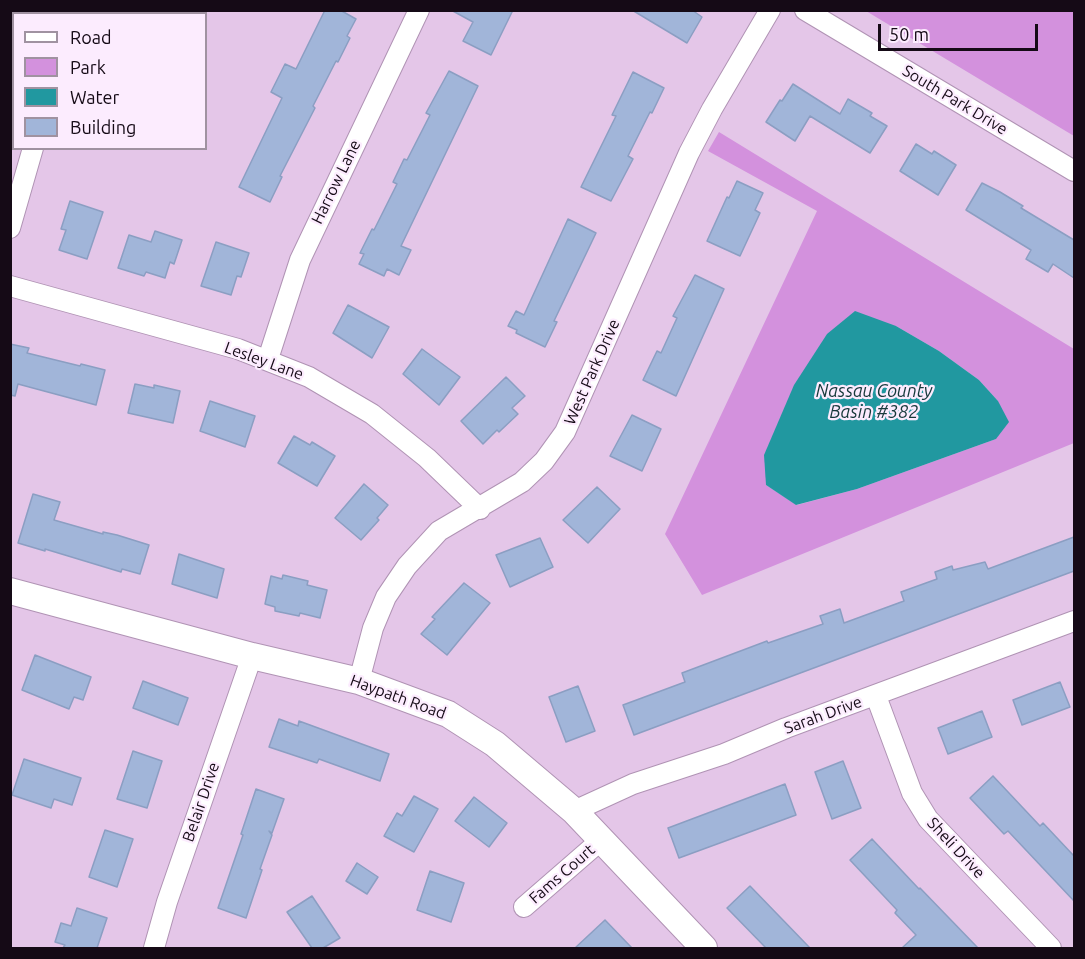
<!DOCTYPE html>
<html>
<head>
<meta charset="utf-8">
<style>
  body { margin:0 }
  #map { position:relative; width:1085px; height:959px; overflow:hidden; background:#e4c6e8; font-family:Ubuntu,sans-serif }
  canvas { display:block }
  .frame { position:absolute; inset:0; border:12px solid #150a16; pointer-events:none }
  .legend { position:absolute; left:12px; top:12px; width:195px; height:138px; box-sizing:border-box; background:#fcecfe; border:2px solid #a092a1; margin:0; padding:8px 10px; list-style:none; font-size:18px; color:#150a16 }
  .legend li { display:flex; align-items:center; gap:12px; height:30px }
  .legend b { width:30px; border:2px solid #a092a1 }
  .scale { position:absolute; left:878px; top:24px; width:160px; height:27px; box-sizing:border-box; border:3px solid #150a16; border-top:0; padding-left:8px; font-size:18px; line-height:21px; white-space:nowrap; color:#150a16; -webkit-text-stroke:4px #fcecfe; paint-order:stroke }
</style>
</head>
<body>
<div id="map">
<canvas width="1085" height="959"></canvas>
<div class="frame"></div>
<ul class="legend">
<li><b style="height:8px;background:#fff"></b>Road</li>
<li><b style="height:16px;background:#d391dd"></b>Park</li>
<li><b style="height:16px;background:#2198a0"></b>Water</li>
<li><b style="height:16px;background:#a1b5d9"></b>Building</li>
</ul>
<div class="scale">50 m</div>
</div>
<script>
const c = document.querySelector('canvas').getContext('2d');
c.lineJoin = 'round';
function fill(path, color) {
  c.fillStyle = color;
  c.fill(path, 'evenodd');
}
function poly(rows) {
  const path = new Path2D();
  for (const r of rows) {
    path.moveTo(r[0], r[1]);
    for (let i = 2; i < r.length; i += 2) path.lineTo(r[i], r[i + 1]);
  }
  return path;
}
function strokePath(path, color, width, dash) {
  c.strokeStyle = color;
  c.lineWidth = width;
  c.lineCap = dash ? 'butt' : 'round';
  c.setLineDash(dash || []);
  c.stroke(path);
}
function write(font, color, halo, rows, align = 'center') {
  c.font = font + ' Ubuntu,sans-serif';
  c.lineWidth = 4.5;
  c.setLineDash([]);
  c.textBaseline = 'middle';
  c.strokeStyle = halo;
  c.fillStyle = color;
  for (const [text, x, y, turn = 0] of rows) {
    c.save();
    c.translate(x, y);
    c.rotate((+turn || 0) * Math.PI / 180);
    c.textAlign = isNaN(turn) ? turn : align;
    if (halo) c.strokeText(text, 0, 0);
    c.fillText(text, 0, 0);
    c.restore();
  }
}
fill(poly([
  [866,11,1074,11,1074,136],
  [719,132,1074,349,1074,443,702,595,665,534,817,211,708,151],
  [896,326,939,351,979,380,998,401,996,439,857,489,797,505,766,485]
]), '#d391dd');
fill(poly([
  [855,311,896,326,939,351,979,380,998,401,1009,422,996,439,857,489,796,505,766,485,764,455,794,385,827,334]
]), '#2198a0');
const building = poly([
  [325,10,340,10,356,19,347,36,350,38,338,62,336,61,313,106,315,108,280,176,282,177,270,202,239,187,282,98,271,92,285,64,296,69,325,10],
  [451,10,513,10,491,55,463,41,473,22,451,10],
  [632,10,692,10,702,17,687,43,632,10],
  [449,71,478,86,401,246,411,250,399,275,387,269,384,276,359,264,364,254,360,253,372,229,374,230,397,184,393,182,404,159,407,160,430,115,426,113,449,71],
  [633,72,664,88,652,113,650,112,628,156,633,159,611,201,581,187,616,116,612,115,633,72],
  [793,84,840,114,848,99,872,113,870,116,887,126,870,153,810,116,795,141,766,122,780,100,782,101,793,84],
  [916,144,932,154,934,151,956,165,938,195,900,171,916,144],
  [737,181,763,193,755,210,760,213,740,256,707,241,727,197,729,198,737,181],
  [982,183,1000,192,1023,206,1021,208,1074,240,1074,278,1053,264,1048,272,1026,259,1031,250,966,210,982,183],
  [70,201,103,212,87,259,59,250,66,230,61,229,70,201],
  [568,219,596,233,554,321,557,322,545,347,516,333,517,330,508,326,516,311,524,315,568,219],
  [155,231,182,240,174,264,170,262,165,278,146,272,144,276,118,268,129,235,151,242,155,231],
  [216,242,249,253,241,277,237,276,231,295,201,286,216,242],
  [695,275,724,289,676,396,643,380,657,351,661,353,677,318,673,316,695,275],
  [348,305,389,327,372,358,333,333,348,305],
  [10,344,29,348,27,353,80,366,81,364,105,370,96,405,18,384,15,396,10,395,10,344],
  [422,349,460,377,439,405,403,374,422,349],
  [506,377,525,396,512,408,518,414,499,432,497,430,483,444,461,421,506,377],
  [135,384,154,388,154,385,180,391,173,423,128,413,135,384],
  [210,401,255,416,245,447,200,431,210,401],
  [632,415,661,429,642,471,610,456,632,415],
  [294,436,310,445,312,442,335,456,317,486,278,463,294,436],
  [364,484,388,505,377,518,379,520,361,540,335,518,364,484],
  [597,487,620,509,588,543,563,520,597,487],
  [33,494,60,502,54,520,103,534,103,532,117,535,149,545,140,574,122,569,121,572,45,549,45,551,18,543,33,494],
  [1074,537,1074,571,634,735,623,705,685,682,682,673,767,641,768,643,823,624,820,616,840,609,844,623,904,601,901,592,937,579,935,572,952,566,953,570,985,562,988,569,1074,537],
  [540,538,553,567,510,587,496,555,540,538],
  [179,554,224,569,217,598,172,584,179,554],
  [283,575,308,581,307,585,327,590,320,618,300,613,299,616,275,611,275,607,265,604,271,576,282,579,283,575],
  [464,583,490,603,447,655,421,634,435,619,432,617,464,583],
  [35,655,91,677,83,700,74,697,69,709,22,690,35,655],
  [143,681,188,698,178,725,133,708,143,681],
  [1060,682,1070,707,1022,725,1013,700,1060,682],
  [578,686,595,731,566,742,549,697,578,686],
  [982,711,992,737,948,754,938,728,982,711],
  [279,719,298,726,299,721,389,754,380,781,319,759,317,763,269,747,279,719],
  [133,751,162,761,147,808,117,799,133,751],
  [24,759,81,778,72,805,54,799,51,808,12,795,24,759],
  [843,761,861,808,832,819,815,772,843,761],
  [993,776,1040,826,1043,823,1074,856,1074,901,1008,831,1004,834,970,798,993,776],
  [785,784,796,815,679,858,668,828,785,784],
  [256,789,284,799,272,833,269,831,272,835,260,869,262,870,246,918,218,908,243,835,241,834,256,789],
  [414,796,438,809,414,852,384,836,397,813,402,816,414,796],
  [474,797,507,823,489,847,455,821,474,797],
  [105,830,133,839,117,887,89,877,105,830],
  [872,839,919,889,920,888,978,948,902,948,916,935,895,913,897,910,850,860,872,839],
  [357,863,378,877,367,894,346,881,357,863],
  [430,871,464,883,451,922,417,910,430,871],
  [750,886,810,948,766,948,727,908,750,886],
  [312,896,340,938,323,948,312,948,287,912,312,896],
  [77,908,107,918,97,948,63,948,65,945,55,942,61,923,71,926,77,908],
  [605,920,632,948,575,948,605,920]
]);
fill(building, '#a1b5d9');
strokePath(building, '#8b9ec2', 1.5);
const minor = poly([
  [805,10,1074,171],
  [93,14,95,10],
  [10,228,33,148],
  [10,286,238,349,309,377,372,414,427,458,480,509],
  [268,359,300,260,419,10],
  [359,681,373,628,386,597,407,566,439,531,522,482,544,461,565,432,689,153,712,109,770,10],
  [876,696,912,793,928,819,1051,948],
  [574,811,633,784,724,754,786,728,1074,621],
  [524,907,600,841],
  [154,948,167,902,252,656]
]);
const tertiary = poly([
  [10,591,252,656,359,681,448,714,495,744,574,811,704,948]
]);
strokePath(minor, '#b093b4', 22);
strokePath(tertiary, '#b093b4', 28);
strokePath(minor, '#fff', 20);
strokePath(tertiary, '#fff', 26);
write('16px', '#150a16', '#fcecfe', [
  ["South Park Drive",955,100,31],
  ["Harrow Lane",336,182,-64],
  ["Lesley Lane",264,361,20],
  ["West Park Drive",592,372,-66],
  ["Haypath Road",398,697,20],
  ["Sarah Drive",823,715,-20],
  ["Belair Drive",201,802,-71],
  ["Sheli Drive",956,848,47],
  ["Fams Court",562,874,-41]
]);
write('italic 18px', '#17393b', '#fcecfe', [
  ["Nassau County",874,391],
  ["Basin #382",874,412]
]);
</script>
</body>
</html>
